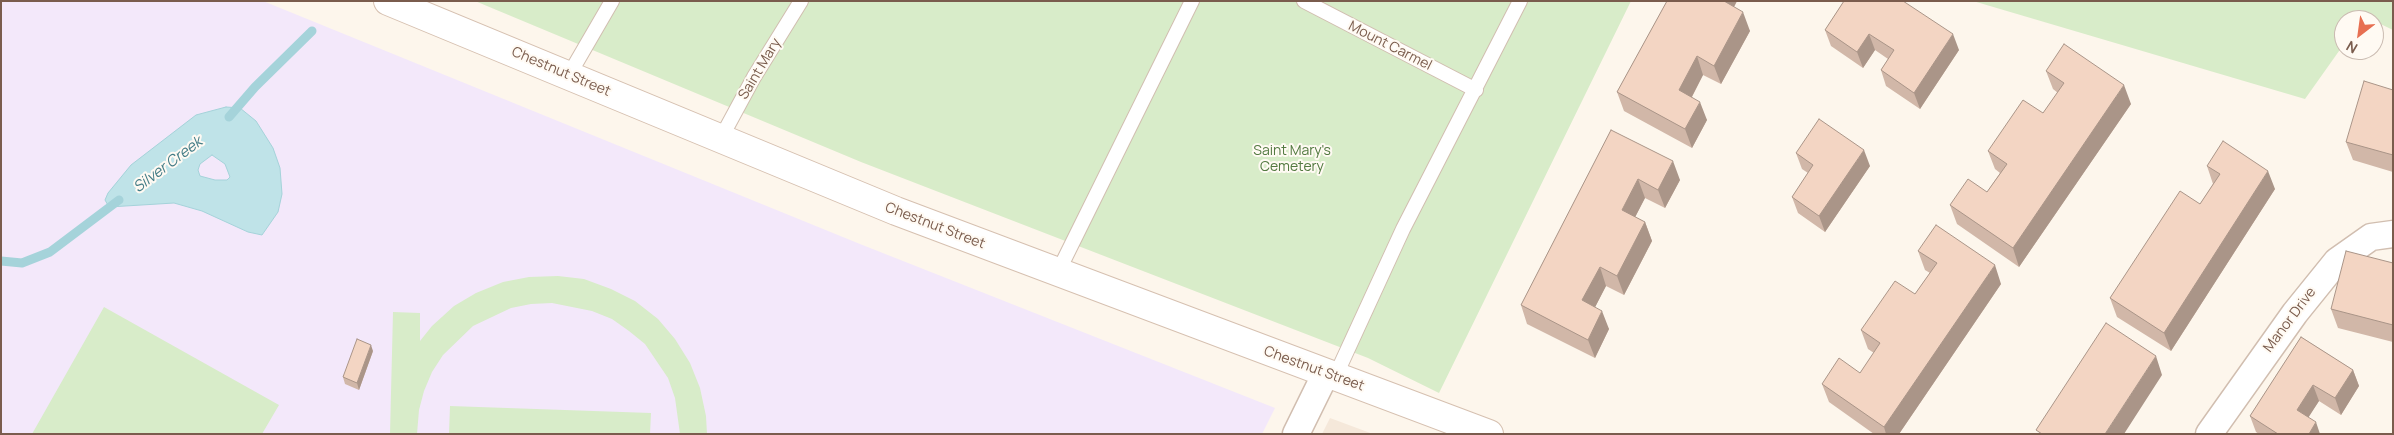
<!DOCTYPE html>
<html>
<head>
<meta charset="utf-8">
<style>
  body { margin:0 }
  #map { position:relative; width:2394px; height:435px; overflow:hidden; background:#fdf6ec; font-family:Manrope,sans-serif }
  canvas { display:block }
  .frame { position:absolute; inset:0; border:2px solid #7a5c4d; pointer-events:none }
  .north { position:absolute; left:2334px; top:10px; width:50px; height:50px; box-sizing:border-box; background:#fffaf3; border:1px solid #cabbb1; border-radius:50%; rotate:210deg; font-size:14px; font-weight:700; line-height:20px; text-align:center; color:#7a5c4d }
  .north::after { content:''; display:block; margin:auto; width:18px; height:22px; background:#e76f51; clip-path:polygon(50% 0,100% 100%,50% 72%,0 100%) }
</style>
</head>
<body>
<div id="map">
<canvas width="2394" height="435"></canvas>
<div class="frame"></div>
<div class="north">N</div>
</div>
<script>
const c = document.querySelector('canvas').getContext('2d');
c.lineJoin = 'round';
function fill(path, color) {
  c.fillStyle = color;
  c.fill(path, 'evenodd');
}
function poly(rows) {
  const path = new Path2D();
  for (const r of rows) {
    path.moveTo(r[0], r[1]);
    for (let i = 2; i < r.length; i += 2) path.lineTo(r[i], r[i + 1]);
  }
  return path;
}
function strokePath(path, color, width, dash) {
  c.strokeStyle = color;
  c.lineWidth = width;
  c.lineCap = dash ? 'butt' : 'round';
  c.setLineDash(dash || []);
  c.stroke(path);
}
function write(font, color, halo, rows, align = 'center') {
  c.font = font + ' Manrope,sans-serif';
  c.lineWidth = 4;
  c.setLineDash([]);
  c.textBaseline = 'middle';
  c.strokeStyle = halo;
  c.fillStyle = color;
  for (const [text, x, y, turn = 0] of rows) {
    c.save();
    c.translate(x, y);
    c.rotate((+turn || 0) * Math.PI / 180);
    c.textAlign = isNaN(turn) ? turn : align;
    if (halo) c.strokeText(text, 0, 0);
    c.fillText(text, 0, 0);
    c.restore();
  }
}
fill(poly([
  [1330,418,1373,434,1322,434]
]), '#f5e8da');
fill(poly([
  [1,1,263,1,860,244,1275,408,1262,434,1,434]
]), '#f3e8fa');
fill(poly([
  [475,1,1631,1,1439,393,1368,358,861,162],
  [1973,1,2393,1,2393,30,2364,16,2361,20,2344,20,2344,44,2305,99],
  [558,276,584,279,611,289,635,301,658,319,675,339,690,363,700,388,706,416,707,434,680,434,675,398,668,378,645,344,629,331,612,319,592,311,552,303,531,304,511,308,473,326,443,355,432,372,424,391,419,410,417,434,390,434,393,312,420,313,420,341,432,326,454,306,476,293,503,282,529,277],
  [104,307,279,405,262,434,32,434],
  [450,406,651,413,650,434,449,434]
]), '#d8ecc9');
const water = poly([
  [226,107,240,108,256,121,273,148,280,168,282,194,278,212,262,235,248,232,202,211,174,203,109,207,105,200,108,193,131,165,196,115,226,107],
  [212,155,225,164,230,177,227,180,215,180,200,176,198,170,200,164,212,155]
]);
fill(water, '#bfe3e8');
strokePath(water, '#a5d3da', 1);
strokePath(poly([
  [229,117,255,87,312,31],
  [1,261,22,263,50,252,119,200]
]), '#a5d3da', 9);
const lane = poly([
  [1304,1,1476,90],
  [569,75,612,1],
  [721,138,754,77,801,1],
  [1058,272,1192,1],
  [1335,377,1403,229,1520,1]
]);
const street = poly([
  [1296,434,1326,373],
  [2209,434,2295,313,2337,261,2371,237,2393,234]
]);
const secondary = poly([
  [388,1,896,211,1489,434]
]);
strokePath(lane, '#d1beb0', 16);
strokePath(street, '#d1beb0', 29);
strokePath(secondary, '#d6c0b0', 30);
strokePath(lane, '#fff', 14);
strokePath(street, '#fff', 26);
strokePath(secondary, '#fff', 28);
fill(poly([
  [1667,1,1737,1,1734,7,1750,31,1721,84,1703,75,1692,97,1707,120,1692,148,1624,111,1617,92],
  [1844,1,1959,50,1920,109,1886,86,1881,70,1888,59,1875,50,1863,68,1831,46,1825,30],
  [2046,71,2131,104,2019,267,1957,224,1950,205,1987,192,2000,173,1995,169,1988,151,2043,113,2058,93,2053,89],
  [2393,90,2393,172,2353,160,2346,142],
  [1611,130,1680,180,1665,208,1645,198,1635,217,1645,222,1652,241,1624,295,1606,286,1595,307,1609,329,1595,358,1527,324,1521,305],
  [1796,153,1870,166,1825,232,1798,213,1792,197,1808,173,1802,169],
  [2207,166,2275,189,2171,351,2117,317,2110,298,2200,204,2213,184],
  [1918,251,2001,284,1899,434,1874,434,1829,402,1822,384,1860,373,1874,353,1868,349,1861,330,1915,294,1930,273,1925,270],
  [2393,263,2393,342,2338,328,2331,309],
  [2301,337,2353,370,2359,386,2341,415,2319,401,2308,417,2320,434,2259,434,2256,432,2250,416],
  [373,351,359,390,345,384,343,377]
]), '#d1b7a8');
fill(poly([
  [1721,1,1737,1,1728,18],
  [1743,12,1750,31,1721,84,1714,66],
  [1869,34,1875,50,1863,68,1857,52],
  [1953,34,1959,50,1920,109,1914,93],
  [1697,56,1703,75,1686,108,1679,90],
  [2124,85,2131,104,2019,267,2013,248],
  [1700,102,1707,120,1692,148,1685,129],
  [1864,150,1870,166,1825,232,1819,216],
  [1673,161,1680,180,1665,208,1658,190],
  [2268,171,2275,189,2171,351,2164,333],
  [1638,179,1645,198,1629,229,1622,210],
  [1645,222,1652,241,1624,295,1617,276],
  [1995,265,2001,284,1899,434,1886,434,1884,427],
  [1600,267,1606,286,1589,319,1582,300],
  [1602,311,1609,329,1595,358,1588,340],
  [371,345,373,351,359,390,357,383],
  [2156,356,2162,375,2124,434,2105,434],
  [2353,370,2359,386,2341,415,2335,398],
  [2313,385,2319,401,2303,426,2297,410],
  [2316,422,2320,434,2309,434]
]), '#aa9588');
const building = poly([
  [1667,1,1724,1,1743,12,1714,66,1697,56,1679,90,1700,102,1685,129,1617,92,1667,1],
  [1844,1,1903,1,1953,34,1914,93,1881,70,1894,50,1869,34,1857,52,1825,30,1844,1],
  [2064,44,2124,85,2013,248,1950,205,1968,179,1987,192,2007,164,1988,151,2023,100,2043,113,2064,83,2046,71,2064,44],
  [2364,81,2393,90,2393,155,2346,142,2364,81],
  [1819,119,1864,150,1819,216,1792,197,1813,165,1796,153,1819,119],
  [1611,130,1673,161,1658,190,1638,179,1622,210,1645,222,1617,276,1600,267,1582,300,1602,311,1588,340,1521,305,1611,130],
  [2223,141,2268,171,2164,333,2110,298,2180,191,2200,204,2220,174,2207,166,2223,141],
  [1936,225,1995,265,1884,427,1822,384,1839,358,1860,373,1880,343,1861,330,1895,281,1915,294,1937,263,1918,251,1936,225],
  [2346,251,2393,263,2393,325,2331,309,2346,251],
  [2106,323,2156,356,2105,434,2042,434,2036,430,2106,323],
  [2301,337,2353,370,2335,398,2313,385,2297,410,2316,422,2309,434,2278,434,2250,416,2301,337],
  [357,339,371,345,357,383,343,377,357,339]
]);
fill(building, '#f3d5c3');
strokePath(building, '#aa9588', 1);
write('14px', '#7a5c4d', '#fffaf3', [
  ["Mount Carmel",1390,46,27],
  ["Saint Mary",760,69,-59],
  ["Chestnut Street",561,72,23],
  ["Chestnut Street",935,226,21],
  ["Manor Drive",2290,320,-53],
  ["Chestnut Street",1314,369,20]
]);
write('14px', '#537a41', '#fffaf3', [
  ["Saint Mary's",1292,151],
  ["Cemetery",1292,167]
]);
write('italic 15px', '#437c86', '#fffaf3', [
  ["Silver Creek",168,165,-37]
]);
</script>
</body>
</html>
